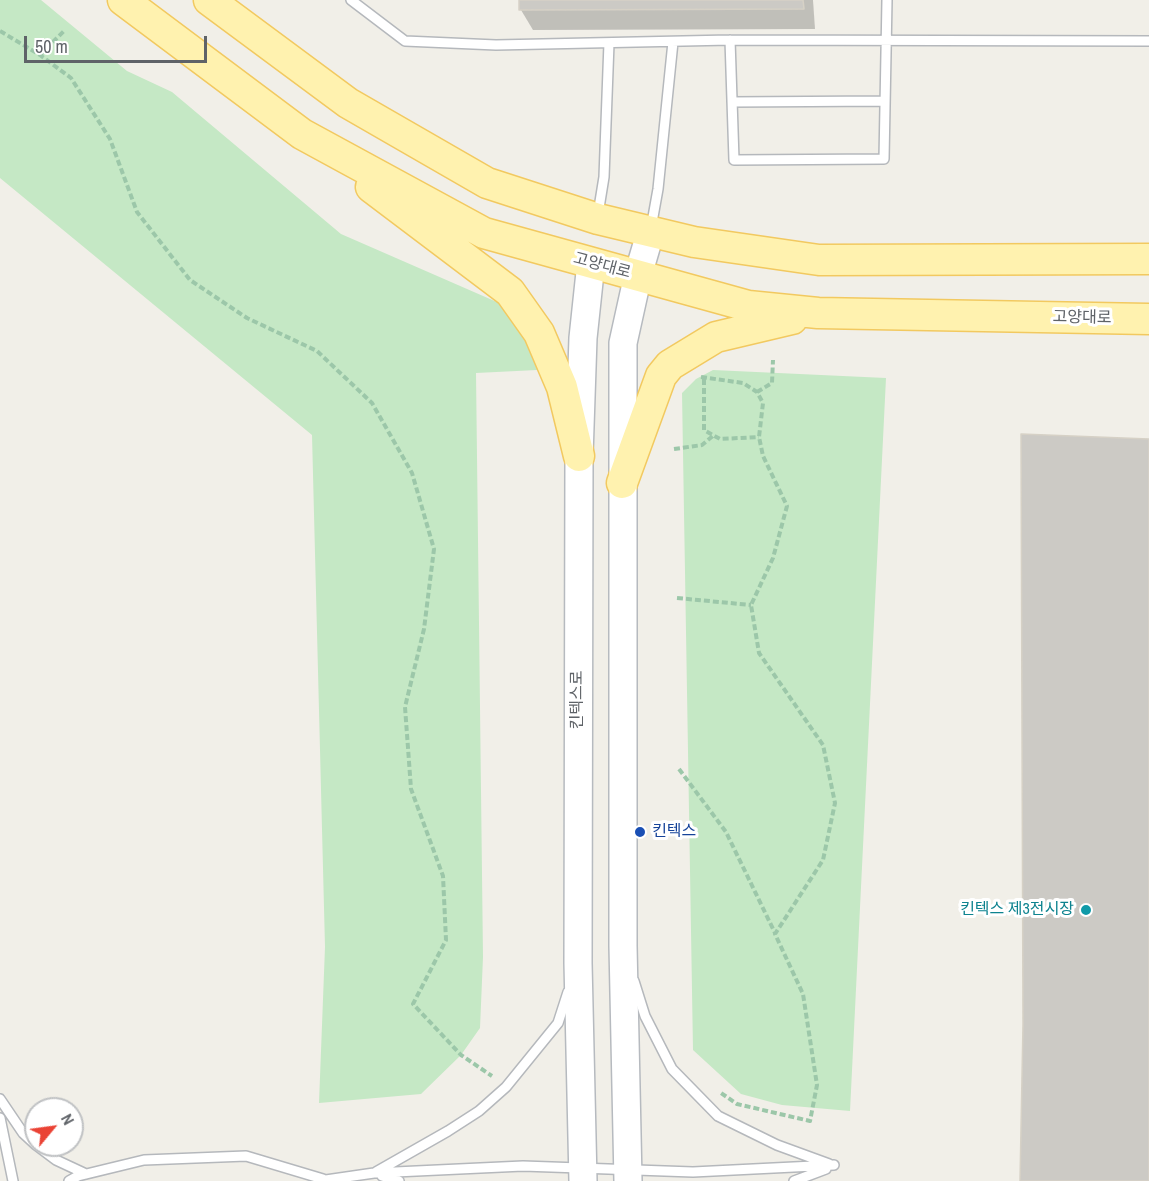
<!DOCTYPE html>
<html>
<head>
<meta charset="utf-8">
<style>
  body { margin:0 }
  #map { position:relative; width:1149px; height:1181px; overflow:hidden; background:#f1efe8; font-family:"Archivo Narrow",sans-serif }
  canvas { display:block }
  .north { position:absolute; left:24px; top:1097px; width:60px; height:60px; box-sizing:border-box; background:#fff; border:2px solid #bfc1c3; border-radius:50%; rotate:61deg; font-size:16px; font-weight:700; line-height:24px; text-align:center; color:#5f6368 }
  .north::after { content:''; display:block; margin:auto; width:21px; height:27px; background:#ea4335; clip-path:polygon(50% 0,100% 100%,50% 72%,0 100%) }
  .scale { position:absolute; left:24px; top:36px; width:183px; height:27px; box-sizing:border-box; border:3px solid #5f6368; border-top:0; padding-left:8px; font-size:18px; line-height:21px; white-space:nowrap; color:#5f6368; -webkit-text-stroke:4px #fff; paint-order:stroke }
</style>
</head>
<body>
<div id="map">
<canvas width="1149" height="1181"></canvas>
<div class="north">N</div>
<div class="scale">50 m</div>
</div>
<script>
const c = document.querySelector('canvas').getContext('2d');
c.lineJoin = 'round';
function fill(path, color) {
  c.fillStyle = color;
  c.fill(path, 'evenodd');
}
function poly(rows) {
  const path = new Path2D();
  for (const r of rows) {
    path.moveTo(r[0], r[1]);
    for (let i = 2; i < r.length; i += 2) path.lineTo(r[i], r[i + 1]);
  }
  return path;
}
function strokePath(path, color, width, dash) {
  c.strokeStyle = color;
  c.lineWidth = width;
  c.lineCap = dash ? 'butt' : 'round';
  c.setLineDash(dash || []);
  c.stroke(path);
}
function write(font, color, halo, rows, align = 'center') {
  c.font = font + ' "Archivo Narrow","Noto Sans KR",sans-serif';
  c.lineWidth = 6;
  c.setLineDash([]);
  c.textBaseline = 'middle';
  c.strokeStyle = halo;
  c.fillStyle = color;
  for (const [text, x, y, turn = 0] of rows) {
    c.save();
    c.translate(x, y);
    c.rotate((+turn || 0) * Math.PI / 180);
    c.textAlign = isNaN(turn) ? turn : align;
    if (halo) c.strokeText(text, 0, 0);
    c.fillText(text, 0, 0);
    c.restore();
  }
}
fill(poly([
  [0,0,41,0,127,71,172,92,341,234,506,306,532,329,537,370,476,373,483,957,480,1028,461,1055,421,1094,319,1103,325,947,312,435,0,178],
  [713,370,886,378,850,1111,782,1105,741,1094,693,1050,682,393,696,379]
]), '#c5e8c5');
fill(poly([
  [521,0,813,0,815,29,533,30,521,10]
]), '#0003');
const building = poly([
  [519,0,803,0,804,9,519,10,519,0],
  [1021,434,1149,439,1149,1181,1020,1181,1023,1024,1021,434]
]);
fill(building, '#cccac5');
strokePath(building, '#d6d1c6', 1.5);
const service = poly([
  [351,0,405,41,496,45,730,40,1149,41],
  [730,40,734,160,884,159,887,0],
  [732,102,885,101],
  [598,214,604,177,609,43],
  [651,228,658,189,673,42],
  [634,981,645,1016,672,1069,718,1116,777,1145,829,1164],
  [0,1099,23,1133,36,1145],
  [0,1118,13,1181],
  [36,1145,56,1160,86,1174],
  [376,1172,448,1131,479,1111,506,1087,558,1023,568,992],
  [382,1176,399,1181],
  [69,1181,78,1176,144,1160,246,1156,323,1179],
  [319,1181,374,1173,523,1166,693,1172,834,1165],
  [794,1181,826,1169]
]);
const secondary = poly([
  [583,1181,578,963,579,456,583,338,591,263],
  [628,1181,623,946,623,343,638,275,650,234]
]);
const primary = poly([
  [123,0,302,134,484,233,748,306,818,313,1149,319],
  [209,0,348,103,487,183,598,219,694,242,819,260,1149,259],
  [371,187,510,292,539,333,562,387,579,456],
  [622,483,661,376,670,365,716,337,792,319]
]);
strokePath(service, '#b5b8bc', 12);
strokePath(secondary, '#b6babf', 30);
strokePath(primary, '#f2c960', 33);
strokePath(poly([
  [0,31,40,55,71,78,110,139,137,212,190,280,247,318,317,351,372,403,412,473,434,549,424,629,405,707,411,789,443,876,446,940,413,1004,461,1055,492,1076],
  [40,55,64,31],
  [701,377,743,383,757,392,763,403,759,437,763,456,787,506,773,558,751,605,759,653,823,745,835,803,823,860,775,934,803,994,817,1085,810,1121,737,1104,721,1093],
  [704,379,704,430,720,439,759,437],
  [757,392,772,383,773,360],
  [674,449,702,445,714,435],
  [677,598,751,605],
  [679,769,726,832,775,933]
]), '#9cc7a9', 4, [6, 3]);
strokePath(service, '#fff', 9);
strokePath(secondary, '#fff', 27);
strokePath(primary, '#fff2af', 30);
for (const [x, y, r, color] of [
  [640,832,6,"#1a4fb4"],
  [1086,910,6,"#0f9aa8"]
]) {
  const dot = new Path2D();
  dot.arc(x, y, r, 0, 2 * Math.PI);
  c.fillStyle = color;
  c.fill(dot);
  strokePath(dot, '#fff', 2);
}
write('16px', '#5f6368', '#fff', [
  ["고양대로",602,266,15],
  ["고양대로",1082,318,1],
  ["킨텍스로",578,700,-90]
]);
write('16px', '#164399', '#fff', [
  ["킨텍스",652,832]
], 'left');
write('16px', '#0d838f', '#fff', [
  ["킨텍스 제3전시장",1074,910]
], 'right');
</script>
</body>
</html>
